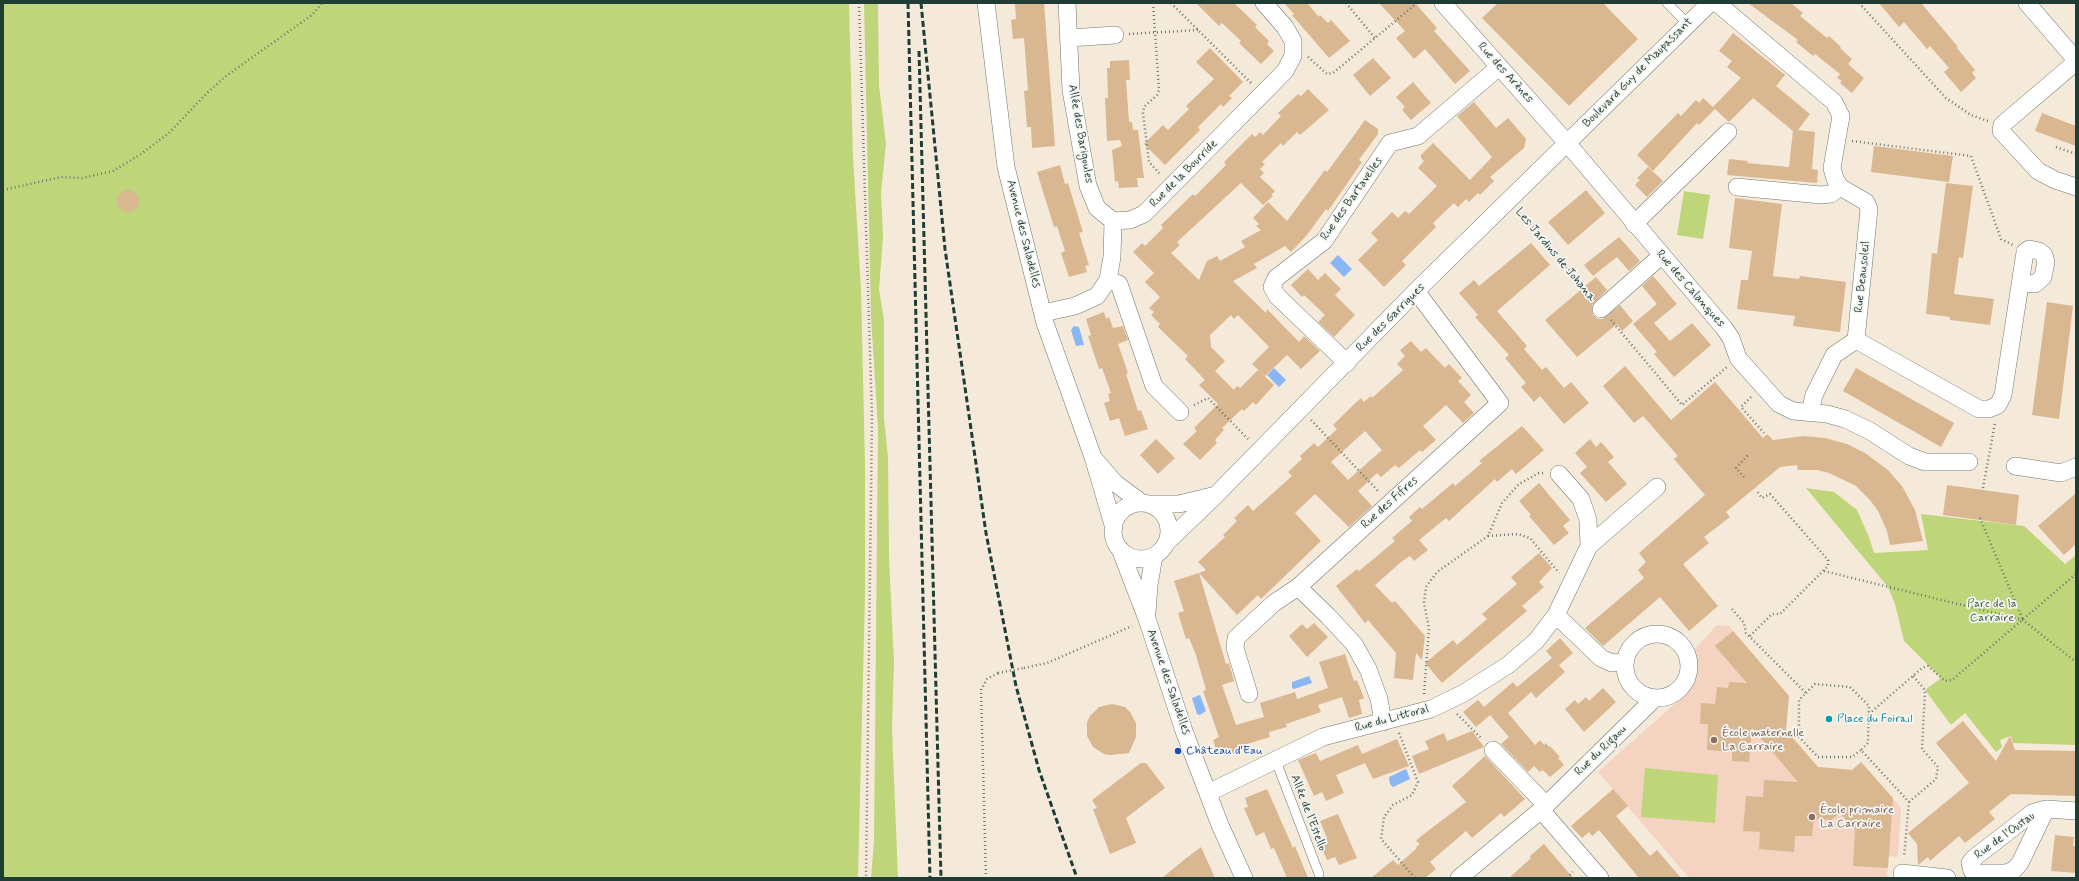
<!DOCTYPE html>
<html>
<head>
<meta charset="utf-8">
<style>
  body { margin:0 }
  #map { position:relative; width:2079px; height:881px; overflow:hidden; background:#f5e9d9; font-family:Mynerve,sans-serif }
  canvas { display:block }
  .frame { position:absolute; inset:0; border:4px solid #1f3d34; pointer-events:none }
</style>
</head>
<body>
<div id="map">
<canvas width="2079" height="881"></canvas>
<div class="frame"></div>
</div>
<script>
const c = document.querySelector('canvas').getContext('2d');
c.lineJoin = 'round';
function fill(path, color) {
  c.fillStyle = color;
  c.fill(path, 'evenodd');
}
function poly(rows) {
  const path = new Path2D();
  for (const r of rows) {
    if (r.length === 3) {
      path.moveTo(r[0] + r[2], r[1]);
      path.arc(r[0], r[1], r[2], 0, 2 * Math.PI);
      continue;
    }
    path.moveTo(r[0], r[1]);
    for (let i = 2; i < r.length; i += 2) path.lineTo(r[i], r[i + 1]);
  }
  return path;
}
function strokePath(path, color, width, dash) {
  c.strokeStyle = color;
  c.lineWidth = width;
  c.lineCap = dash ? 'butt' : 'round';
  c.setLineDash(dash || []);
  c.stroke(path);
}
function write(font, color, halo, rows, align = 'center') {
  c.font = font + ' Mynerve,sans-serif';
  c.lineWidth = 3.5;
  c.setLineDash([]);
  c.textBaseline = 'middle';
  c.strokeStyle = halo;
  c.fillStyle = color;
  for (const [text, x, y, turn = 0] of rows) {
    c.save();
    c.translate(x, y);
    c.rotate((+turn || 0) * Math.PI / 180);
    c.textAlign = isNaN(turn) ? turn : align;
    if (halo) c.strokeText(text, 0, 0);
    c.fillText(text, 0, 0);
    c.restore();
  }
}
fill(poly([
  [1717,625,1729,626,1789,696,1786,730,1800,750,1818,767,1852,770,1861,762,1901,808,1898,857,1888,856,1887,878,1689,878,1598,772,1689,691,1696,673,1694,650]
]), '#f4d3c0');
fill(poly([
  [3,3,849,3,853,157,861,290,865,465,865,594,858,878,3,878],
  [864,3,878,3,879,85,886,144,881,192,883,237,879,289,884,320,884,418,888,457,889,558,894,662,892,729,898,878,871,878,874,841,878,428,871,316],
  [1684,191,1710,195,1703,239,1677,235],
  [1806,488,1834,492,1857,510,1869,537,1874,553,1928,550,1921,514,2024,526,2065,564,2076,555,2076,745,2013,743,2011,736,2000,740,2002,747,1996,752,1965,713,1951,725,1925,690,1941,678,1904,641,1895,604,1888,587],
  [1645,768,1718,775,1715,823,1641,817]
]), '#bed579');
fill(poly([
  [1338,255,1352,269,1344,277,1330,263],
  [1074,326,1079,327,1084,345,1076,346,1071,330],
  [1274,368,1286,380,1279,387,1267,375],
  [1309,676,1312,683,1294,689,1292,688,1292,682],
  [1200,695,1206,711,1200,715,1197,714,1192,698],
  [1406,769,1410,779,1393,787,1390,784,1389,777]
]), '#88b7f3');
fill(poly([
  [1015,3,1044,3,1055,146,1032,148,1031,127,1027,127,1024,91,1028,90,1024,38,1013,39,1011,20,1016,19],
  [1196,3,1234,3,1257,25,1255,27,1269,41,1267,44,1274,51,1261,64,1239,43,1241,41,1222,23,1219,26],
  [1284,3,1307,3,1319,17,1320,15,1328,23,1331,20,1350,41,1329,58,1292,15,1294,14],
  [1379,3,1415,3,1437,28,1434,31,1470,71,1455,84,1425,49,1414,59,1396,38,1405,31],
  [1498,3,1603,3,1638,39,1569,106,1482,18],
  [1748,3,1791,3,1803,13,1800,16,1827,38,1829,36,1841,47,1840,48,1852,59,1848,64,1864,78,1852,93,1840,83,1842,81,1837,78,1840,74,1815,54,1813,56,1796,42,1798,40],
  [1879,3,1921,3,1958,47,1957,48,1975,70,1972,73,1976,78,1961,92,1944,72,1949,68,1930,46,1927,49,1904,22,1899,27],
  [1733,33,1785,75,1776,86,1810,114,1798,130,1815,132,1812,169,1818,170,1817,183,1727,175,1729,159,1748,161,1747,163,1789,167,1793,131,1753,98,1729,122,1715,109,1699,125,1697,123,1653,171,1637,155,1678,113,1681,116,1696,100,1699,103,1703,98,1713,107,1741,78,1727,67,1732,61,1719,51],
  [1210,48,1243,82,1229,96,1232,98,1223,107,1221,104,1198,127,1200,130,1165,165,1144,144,1163,125,1168,130,1189,109,1186,106,1214,79,1196,62],
  [1373,58,1391,78,1370,96,1353,75],
  [1129,60,1130,80,1126,80,1129,122,1132,122,1133,130,1138,130,1144,178,1137,178,1138,187,1119,188,1118,181,1115,182,1112,150,1122,146,1120,140,1107,141,1105,98,1108,98,1107,68,1110,68,1110,61],
  [1413,82,1431,103,1411,120,1402,110,1405,107,1396,97],
  [1308,89,1329,110,1300,135,1297,132,1283,146,1281,143,1262,162,1265,164,1260,169,1264,173,1260,177,1275,191,1271,195,1273,196,1263,205,1241,183,1177,242,1180,245,1171,253,1199,280,1207,261,1217,256,1220,261,1245,247,1241,241,1261,230,1256,226,1259,224,1253,218,1268,202,1287,221,1325,170,1327,172,1344,149,1365,120,1378,129,1378,134,1359,160,1362,162,1328,211,1326,209,1307,235,1291,252,1285,246,1254,264,1257,268,1233,281,1266,313,1267,309,1299,342,1304,336,1320,351,1301,369,1287,355,1265,376,1252,364,1269,347,1238,315,1234,319,1231,315,1210,335,1211,347,1225,361,1215,371,1234,390,1237,386,1240,388,1258,370,1274,385,1256,405,1253,402,1244,411,1242,409,1222,428,1224,430,1215,440,1217,443,1200,460,1183,444,1197,431,1194,428,1218,404,1199,385,1205,380,1185,359,1188,356,1158,327,1160,324,1151,315,1154,312,1149,308,1160,297,1145,282,1154,273,1133,252,1142,243,1145,246,1163,228,1161,225,1193,194,1195,196,1226,165,1224,162,1252,134,1255,137,1260,132,1263,135,1281,116,1278,113,1298,94,1301,96],
  [1474,102,1496,128,1508,118,1526,139,1524,148,1490,177,1494,181,1480,195,1478,193,1469,202,1466,199,1458,207,1454,203,1433,223,1436,227,1402,261,1406,265,1384,287,1358,260,1378,240,1371,233,1392,212,1398,218,1405,211,1409,214,1437,186,1418,168,1424,161,1421,158,1421,155,1433,143,1470,180,1492,157,1457,116],
  [2042,113,2076,126,2076,146,2035,131],
  [1874,146,1953,156,1949,182,1871,172],
  [1060,165,1065,184,1068,183,1083,232,1079,233,1089,265,1085,266,1087,272,1069,277,1061,253,1065,251,1057,226,1054,227,1037,172],
  [1648,167,1663,181,1647,197,1635,185,1640,180,1637,178],
  [1946,183,1973,186,1963,258,1959,257,1954,294,1994,299,1990,325,1950,320,1950,317,1926,314,1932,253,1937,254],
  [128,201,11],
  [1586,190,1605,213,1568,245,1548,222],
  [1735,198,1782,204,1773,276,1799,279,1800,276,1846,282,1840,332,1793,326,1795,316,1737,309,1741,280,1748,280,1752,251,1729,248],
  [1619,237,1640,261,1629,271,1617,257,1593,276,1584,265],
  [1531,243,1550,265,1497,311,1527,346,1524,349,1542,370,1546,367,1564,388,1571,382,1589,403,1564,424,1540,396,1534,402,1521,387,1526,383,1505,358,1509,355,1475,317,1478,315,1459,293,1474,280,1479,286],
  [1308,269,1318,280,1325,273,1341,289,1335,295,1355,315,1334,337,1318,322,1325,315,1304,295,1302,297,1291,285],
  [1653,276,1677,304,1654,323,1670,341,1692,323,1711,345,1674,377,1654,354,1657,352,1633,324,1657,304,1642,286],
  [1596,277,1607,290,1592,305,1593,315,1598,319,1603,319,1620,305,1633,321,1622,331,1617,324,1577,357,1545,320],
  [2047,302,2073,306,2059,419,2032,415],
  [1104,312,1106,319,1109,317,1113,328,1123,326,1128,340,1118,344,1128,373,1126,374,1138,411,1141,410,1148,429,1125,436,1119,418,1110,421,1104,403,1110,401,1108,394,1111,393,1102,368,1099,369,1088,336,1091,335,1086,319],
  [1411,341,1421,352,1426,348,1445,368,1449,364,1462,378,1458,381,1471,395,1464,402,1474,413,1463,423,1446,405,1423,426,1436,440,1422,452,1420,450,1399,468,1395,465,1381,477,1377,473,1358,491,1372,506,1349,527,1315,494,1295,513,1321,541,1261,599,1258,595,1237,615,1199,573,1206,570,1198,562,1225,537,1223,535,1237,521,1234,518,1248,505,1253,511,1292,476,1288,472,1302,459,1300,456,1314,443,1318,447,1337,429,1333,425,1347,411,1361,398,1364,402,1371,396,1372,398,1403,370,1397,364,1405,356,1400,350],
  [1365,431,1382,450,1348,480,1331,462],
  [1625,366,1671,420,1715,382,1763,438,1767,434,1773,440,1804,436,1825,438,1847,444,1865,453,1888,470,1902,486,1915,510,1923,541,1890,545,1887,531,1878,511,1870,500,1856,486,1829,473,1817,470,1798,470,1797,465,1780,467,1726,512,1730,517,1704,537,1709,543,1683,564,1718,606,1689,631,1660,597,1603,646,1585,628,1644,578,1638,570,1646,562,1639,553,1705,495,1674,459,1678,456,1643,416,1634,423,1603,386],
  [1856,368,1954,423,1941,447,1843,391],
  [1522,426,1544,450,1516,474,1512,469,1497,482,1495,479,1449,521,1446,518,1419,540,1428,550,1414,561,1410,556,1401,562,1375,585,1392,603,1395,601,1425,636,1422,660,1416,653,1413,680,1394,678,1396,653,1368,620,1365,623,1336,586,1357,569,1359,571,1395,541,1392,538,1412,521,1409,517,1420,507,1422,509,1453,483,1455,486,1482,463,1479,461],
  [1156,439,1175,458,1158,474,1140,455],
  [1590,439,1596,447,1601,442,1614,457,1608,462,1627,484,1606,502,1580,473,1587,467,1575,453],
  [1539,483,1570,520,1563,526,1569,533,1554,545,1529,516,1531,515,1519,501],
  [1947,485,2019,495,2016,525,1943,515],
  [2076,493,2076,544,2064,555,2038,526],
  [1539,553,1552,568,1539,582,1544,587,1522,606,1527,611,1442,683,1425,663,1453,640,1457,645,1487,619,1482,614,1517,584,1511,577],
  [1199,573,1226,664,1229,663,1234,681,1222,685,1236,725,1264,717,1260,703,1295,692,1297,699,1328,688,1319,662,1345,654,1354,681,1357,680,1364,698,1359,700,1362,714,1349,718,1342,697,1318,705,1321,712,1286,724,1287,727,1269,732,1270,737,1244,745,1245,750,1227,756,1225,750,1217,753,1213,740,1219,737,1203,691,1206,690,1196,655,1189,638,1186,639,1178,613,1184,611,1174,581],
  [1314,623,1328,637,1307,657,1289,636,1302,624,1307,629],
  [1733,631,1789,696,1786,730,1818,767,1852,770,1861,762,1893,798,1888,868,1853,866,1855,830,1840,813,1831,820,1814,819,1812,836,1795,836,1794,852,1759,849,1760,832,1743,831,1746,796,1763,797,1764,780,1798,782,1752,728,1749,762,1732,761,1732,752,1707,750,1708,724,1700,724,1701,703,1715,704,1717,687,1728,688,1729,682,1747,683,1715,646],
  [1560,638,1573,653,1559,665,1565,672,1536,698,1531,692,1508,713,1535,745,1540,740,1544,745,1546,743,1549,747,1550,746,1560,757,1558,758,1564,765,1550,777,1543,770,1540,772,1534,766,1528,772,1501,744,1509,737,1490,715,1476,727,1463,712,1478,700,1484,707,1513,682,1517,687,1552,658,1546,651],
  [1603,688,1616,702,1584,732,1565,709,1575,700,1578,704,1586,697,1589,701],
  [1112,704,1125,707,1130,712,1136,723,1136,737,1129,753,1111,755,1104,754,1093,747,1087,736,1087,722,1090,716,1099,707],
  [1963,721,1996,761,2010,736,2015,750,2076,751,2076,796,2011,794,1989,812,1995,819,1965,843,1959,836,1930,861,1928,857,1918,865,1917,844,1908,833,1969,783,1936,743],
  [1472,731,1484,747,1419,774,1412,756,1429,749,1425,741,1444,733,1447,741],
  [1397,739,1409,766,1373,779,1365,763,1336,775,1344,793,1326,801,1322,792,1314,796,1298,760,1316,753,1320,761,1358,745,1362,754],
  [1485,756,1525,799,1504,817,1501,813,1472,838,1466,831,1430,862,1436,869,1425,878,1371,878,1393,860,1398,865,1417,848,1416,847,1420,844,1416,841,1420,837,1466,802,1452,786],
  [1141,763,1146,763,1165,788,1126,818,1136,843,1110,854,1093,809,1097,808,1092,800],
  [1267,789,1293,848,1295,846,1308,878,1287,878,1274,848,1271,849,1264,832,1256,836,1244,808,1248,807,1245,798],
  [1613,789,1628,806,1616,816,1650,856,1657,850,1681,878,1639,878,1599,830,1592,836,1589,832,1582,838,1571,826],
  [1338,814,1357,858,1339,865,1335,857,1327,860,1319,842,1327,838,1320,821],
  [2055,835,2074,837,2073,846,2076,846,2076,873,2051,871],
  [1544,844,1573,878,1509,878,1531,858,1530,856],
  [1201,847,1215,878,1162,878,1185,859]
]), '#d9b790');
const service = poly([
  [1667,3,1688,24],
  [1276,761,1319,874]
]);
const minor = poly([
  [986,3,1006,167,1045,323,1093,457,1114,528],
  [1067,3,1071,90,1088,186,1097,208,1113,221],
  [1443,3,1567,143,1724,328,1731,338,1738,358,1779,404,1793,411,1827,414,1845,419,1870,431,1909,456,1925,462,1969,462],
  [1717,3,1834,102,1841,116,1832,168,1835,179,1840,187,1866,202,1869,209,1856,340,1979,409,1989,409,1998,405,2003,395,2025,252,2029,249,2039,251,2044,255,2046,262,2043,277,2035,284,2021,283],
  [2027,3,2076,60],
  [1069,38,1115,35],
  [2076,62,2002,125,2001,131,2038,171,2055,180,2076,187],
  [1737,187,1821,195,1831,194,1840,187],
  [1634,224,1728,132],
  [1108,280,1119,284,1154,386,1180,412],
  [1601,309,1661,256],
  [1043,313,1075,306,1097,296,1108,280,1112,257,1113,221,1130,220,1144,214,1285,71,1293,56,1293,41,1285,27,1264,3],
  [1347,363,1277,296,1272,287,1276,278,1324,241,1390,143,1418,136,1499,67],
  [1810,412,1814,395,1834,355,1856,340],
  [1097,462,1115,483,1142,503],
  [2015,466,2061,473,2076,467],
  [1559,474,1581,499,1588,520,1589,546],
  [1141,531,28],
  [1151,504,1179,504,1216,495],
  [1167,542,1216,495,1416,291,1710,3],
  [1120,549,1147,619,1184,731,1220,825,1244,878],
  [1147,613,1149,585,1154,556],
  [1556,615,1601,658,1612,663,1625,662],
  [1657,666,32],
  [1249,694,1235,648,1236,638,1274,603,1298,587],
  [1383,722,1379,699,1368,669,1354,644,1328,616,1298,587,1500,403,1416,291],
  [1493,750,1546,805],
  [1208,793,1323,737,1431,709,1464,693,1508,665,1536,641,1556,615,1589,546,1657,487],
  [2046,809,2020,863,2014,870,2006,873,1976,873,1972,871,1970,863,1974,858,2032,813,2046,809,2076,811],
  [1541,810,1600,878],
  [1902,873,1947,878],
  [1459,878,1541,810,1655,698]
]);
strokePath(service, '#6a796e', 10);
strokePath(minor, '#6a796e', 18);
strokePath(poly([
  [859,3,872,417,866,878],
  [1153,3,1159,90,1157,95,1144,107,1143,113,1149,162,1161,175],
  [1171,3,1251,83],
  [1346,3,1375,38],
  [1859,3,1946,98,1971,115,1988,121],
  [1129,34,1198,30],
  [1308,57,1327,74,1333,73,1417,3],
  [1852,141,1971,156,2001,239,2013,245],
  [2056,147,2076,154],
  [3,190,61,177,82,178,113,171,141,154,169,133,207,93,226,76,312,15,322,3],
  [1519,212,1591,296],
  [1611,320,1682,405,1727,367],
  [1751,397,1741,407,1764,433],
  [1194,405,1208,398,1248,439],
  [1311,420,1379,492],
  [1744,477,1736,468,1749,454],
  [1983,488,1995,423],
  [1980,518,2023,620],
  [1488,536,1518,534,1530,538,1559,573],
  [1824,571,2023,620,2076,662],
  [1732,609,1744,623,1746,633,1806,693,1799,700,1799,737,1818,757,1852,757,1861,750],
  [1750,636,1772,614,1780,614,1828,566,1828,560,1770,494,1762,498,1756,490],
  [1024,668,1047,663,1132,626],
  [1806,693,1815,684,1850,687,1869,706,1868,743,1861,750,1909,802,1904,857],
  [1424,694,1429,629,1424,603,1426,587,1437,572,1488,536,1502,503,1519,484,1539,473,1545,473],
  [1457,714,1482,739],
  [1869,714,1922,668,1928,666,1945,681,1952,680,2076,574],
  [1399,733,1418,782,1412,795,1393,805,1384,817,1381,839,1415,878],
  [1909,802,1936,779,1938,767,1922,749,1925,690,1913,676],
  [986,878,981,690,987,679,998,673],
  [1567,878,1573,872]
]), '#6a796e', 2.5, [1, 3]);
strokePath(service, '#fff', 9);
strokePath(minor, '#fff', 17);
strokePath(poly([
  [908,3,930,878],
  [921,3,945,249,986,533,1016,686,1039,770,1077,878],
  [919,51,941,878]
]), '#1f3d34', 3, [6, 3]);
strokePath(poly([
  [998,673,1024,668]
]), '#6a796e', 2.5, [1, 3]);
for (const [x, y, r, color] of [
  [1829,719,4,"#0f9aa8"],
  [1714,740,4,"#8d6e63"],
  [1178,751,4,"#1a4fb4"],
  [1812,817,4,"#8d6e63"]
]) {
  const dot = new Path2D();
  dot.arc(x, y, r, 0, 2 * Math.PI);
  c.fillStyle = color;
  c.fill(dot);
  strokePath(dot, '#f6f6f2', 1.5);
}
write('12px', '#1f3d34', '#f6f6f2', [
  ["Rue des Arènes",1505,73,48],
  ["Boulevard Guy de Maupassant",1638,73,-45],
  ["Allée des Barigoules",1080,134,80],
  ["Rue de la Bourride",1184,174,-45],
  ["Rue des Bartavelles",1352,199,-55],
  ["Avenue des Saladelles",1023,234,76],
  ["Les Jardins de Johana",1555,255,50],
  ["Rue Beausoleil",1863,277,-84],
  ["Rue des Calanques",1690,289,49],
  ["Rue des Garrigues",1391,318,-45],
  ["Rue des Fifres",1390,503,-42],
  ["Avenue des Saladelles",1168,682,71],
  ["Rue du Littoral",1392,719,-15],
  ["Rue du Rigaou",1601,751,-44],
  ["Allée de l'Estello",1308,813,69],
  ["Rue de l'Oustau",2005,836,-36]
]);
write('12px', '#3f5b42', '#f6f6f2', [
  ["Parc de la",1992,604],
  ["Carraire",1992,618]
]);
write('12px', '#0d838f', '#f6f6f2', [
  ["Place du Foirail",1837,719]
], 'left');
write('12px', '#785e54', '#f6f6f2', [
  ["École maternelle",1722,733],
  ["La Carraire",1722,747],
  ["École primaire",1820,810],
  ["La Carraire",1820,824]
], 'left');
write('12px', '#164399', '#f6f6f2', [
  ["Château d'Eau",1186,751]
], 'left');
</script>
</body>
</html>
